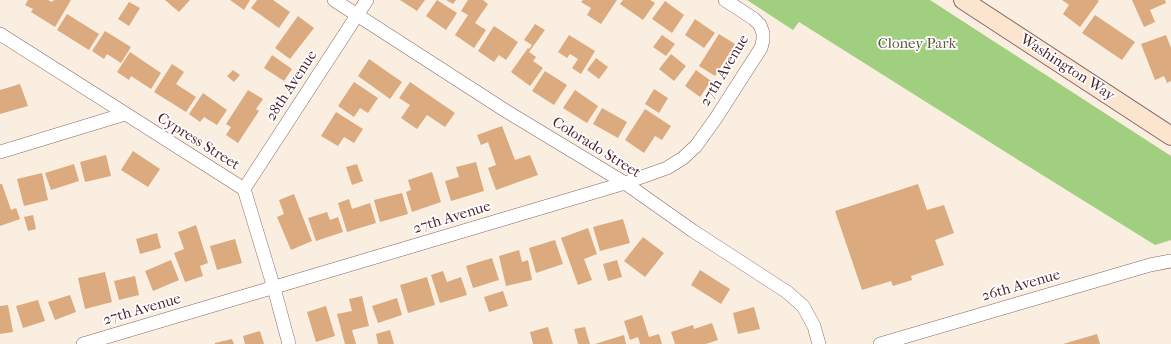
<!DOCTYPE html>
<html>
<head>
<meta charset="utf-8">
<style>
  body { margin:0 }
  canvas { display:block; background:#f9eedf }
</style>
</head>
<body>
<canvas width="1171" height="344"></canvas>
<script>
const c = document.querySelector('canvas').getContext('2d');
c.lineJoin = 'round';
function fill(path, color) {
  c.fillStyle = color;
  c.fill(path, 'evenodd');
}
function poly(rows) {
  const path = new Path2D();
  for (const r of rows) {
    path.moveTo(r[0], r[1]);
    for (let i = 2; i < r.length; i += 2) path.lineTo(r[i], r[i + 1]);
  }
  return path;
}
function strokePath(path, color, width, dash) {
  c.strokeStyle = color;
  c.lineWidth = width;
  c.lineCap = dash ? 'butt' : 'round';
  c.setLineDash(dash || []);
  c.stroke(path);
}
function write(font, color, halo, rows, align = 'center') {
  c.font = font + ' "IM FELL French Canon",serif';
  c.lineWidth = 3.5;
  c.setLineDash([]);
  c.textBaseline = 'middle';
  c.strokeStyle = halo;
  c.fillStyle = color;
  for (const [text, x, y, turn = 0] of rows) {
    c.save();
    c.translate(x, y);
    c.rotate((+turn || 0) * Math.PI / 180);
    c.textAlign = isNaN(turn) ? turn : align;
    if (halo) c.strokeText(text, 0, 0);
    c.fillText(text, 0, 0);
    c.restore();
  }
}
fill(poly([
  [747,0,930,0,1171,156,1171,240,1155,245,1023,163,799,22,793,30]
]), '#a0d07f');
fill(poly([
  [28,0,48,0,52,2,54,0,71,0,55,27,31,12,33,9,25,5],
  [165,0,190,0,179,12],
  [230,0,250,0,244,10],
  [257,0,273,0,290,12,279,28,251,8],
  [400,0,425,0,417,11],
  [437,0,457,13,446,30,426,16],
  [446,0,456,0,453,4],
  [468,0,483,0,488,4,475,23,486,30,474,48,455,35,468,15,461,11],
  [583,0,617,0,601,24,587,15,591,8,581,2],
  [623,0,650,0,655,3,643,20,620,4],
  [1062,0,1097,0,1099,1,1080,27,1063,14,1069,5],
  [1132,0,1165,0,1166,3,1150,10,1155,22,1144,27],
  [665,1,684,15,672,33,652,19],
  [129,2,140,8,129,26,118,19],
  [67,14,99,34,89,50,57,30],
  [1095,15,1135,42,1122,60,1082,33],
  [298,16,314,28,290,59,275,48],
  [695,19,715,33,704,48,685,35],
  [535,24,545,30,529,52,536,57,533,61,543,68,530,86,511,72,528,48,529,49,532,45,524,40],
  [494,26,518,42,506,60,499,55,494,62,478,51],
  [105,31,131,47,121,63,107,54,104,59,92,51],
  [719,34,735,44,715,76,699,66],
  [569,35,595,51,581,74,572,68,578,59,570,54,567,58,558,52],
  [662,35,675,44,666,56,653,47],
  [1166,35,1171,48,1171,81,1167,83,1164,76,1155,80,1141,44],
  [130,52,161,73,151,89,131,76,129,80,117,72],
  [671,54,686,66,674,81,659,69],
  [272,55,292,69,284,81,264,68],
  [596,58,608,67,599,79,587,70],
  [369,59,402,82,390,99,358,76],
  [172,64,184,72,176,84,196,97,186,112,154,92],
  [233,70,240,75,234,82,227,76],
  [696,70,711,81,700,97,685,86],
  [545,71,567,85,554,105,532,91],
  [354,82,378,98,368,113,360,108,354,117,338,106],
  [410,82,455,113,445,127,427,115,417,129,401,118,410,105,399,98],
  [20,84,28,106,0,114,0,90],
  [654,89,668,98,659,113,645,104],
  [248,90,263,99,256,109,259,111,238,143,226,135,231,127,226,124],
  [575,90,598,106,587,123,563,108],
  [203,93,227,110,217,125,204,117,200,122,189,114],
  [602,108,627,122,618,138,593,124],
  [645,109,671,126,662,140,655,136,644,153,625,140],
  [336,112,363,129,354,143,344,137,338,146,321,136],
  [502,126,515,160,530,155,538,175,496,190,488,168,496,165,488,142,481,145,477,135],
  [133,151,160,169,148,187,121,170],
  [106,155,111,176,85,182,80,162],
  [476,162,484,191,451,201,445,181,459,177,456,167],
  [74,164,79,181,51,190,45,173],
  [357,164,363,181,352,185,346,167],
  [432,172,441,202,412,212,406,192,411,190,408,180],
  [42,173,48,200,24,206,17,179],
  [0,184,2,184,11,210,16,208,20,219,0,226],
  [918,184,927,210,944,205,954,233,935,240,944,265,911,276,912,280,893,286,891,281,862,290,835,211],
  [402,193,408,214,380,222,374,200],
  [294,194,312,241,291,250,277,217,284,214,279,200],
  [349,199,352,209,370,203,376,223,347,232,338,203],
  [327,212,330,220,338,217,343,232,316,241,308,218],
  [33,215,36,229,28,231,24,217],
  [623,219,630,243,600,251,593,227],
  [196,225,208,263,200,266,203,276,185,282,174,253,184,249,178,232],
  [588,228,597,254,584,259,592,280,578,285,561,238],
  [157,233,161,248,140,254,136,239],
  [643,237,664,253,645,277,624,261],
  [235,239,242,263,217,270,210,246],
  [555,240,563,264,536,273,529,248],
  [519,250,522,262,528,260,532,280,506,286,499,256],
  [492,258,499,280,473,288,466,266],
  [171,260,179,280,153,291,145,271],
  [617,260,622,277,608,281,603,264],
  [700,270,730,289,721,304,691,285],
  [443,271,447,282,461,277,467,295,440,303,431,275],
  [105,272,112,302,85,309,78,278],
  [135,276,139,295,119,300,114,281],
  [427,277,435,305,408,313,400,285],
  [503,291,508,306,489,312,484,297],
  [70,295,76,312,55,320,48,302],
  [362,296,369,326,352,330,356,344,345,344,337,314,352,311,349,299],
  [397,298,402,315,378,323,372,306],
  [38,300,45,321,23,328,16,306],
  [8,305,13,332,0,334,0,306],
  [326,306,335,336,316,342,307,312],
  [754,307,760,329,738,334,733,313],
  [642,315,649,337,659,334,662,344,640,344,638,337,630,340,624,321],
  [712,323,718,340,706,344,675,344,671,332,693,325,694,329],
  [548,327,553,344,533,344,530,332],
  [585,327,590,344,578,344,574,329],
  [390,330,394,344,378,344,376,334],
  [260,331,264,344,245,344,243,336],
  [1097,334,1100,344,1063,344],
  [624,335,626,344,595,344],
  [232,339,234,344,215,344,215,343]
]), '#dcaa7f');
const minor = poly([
  [334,0,506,111,625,183,693,231,787,292,803,306,814,326,819,344],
  [0,34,244,189,274,288,289,344],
  [0,152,125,114],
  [244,189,367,0],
  [83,344,625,183,667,168,683,158,696,146,716,118,761,48,763,40,763,33,760,25,754,19,725,0],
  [880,344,1150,265,1171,261]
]);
const secondary = poly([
  [963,0,1171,136]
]);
strokePath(minor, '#87676a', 14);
strokePath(secondary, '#87676a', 20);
strokePath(minor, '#fff', 13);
strokePath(secondary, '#fce5cf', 18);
write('15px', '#645444', '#fff', [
  ["Cloney Park",917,44]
]);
write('15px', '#4a1f2b', '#fff', [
  ["Washington Way",1067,68,33],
  ["27th Avenue",725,71,-59],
  ["28th Avenue",292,86,-57],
  ["Cypress Street",198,142,32],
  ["Colorado Street",596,148,32],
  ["27th Avenue",452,218,-17],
  ["26th Avenue",1021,286,-16],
  ["27th Avenue",142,310,-16]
]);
</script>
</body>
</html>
